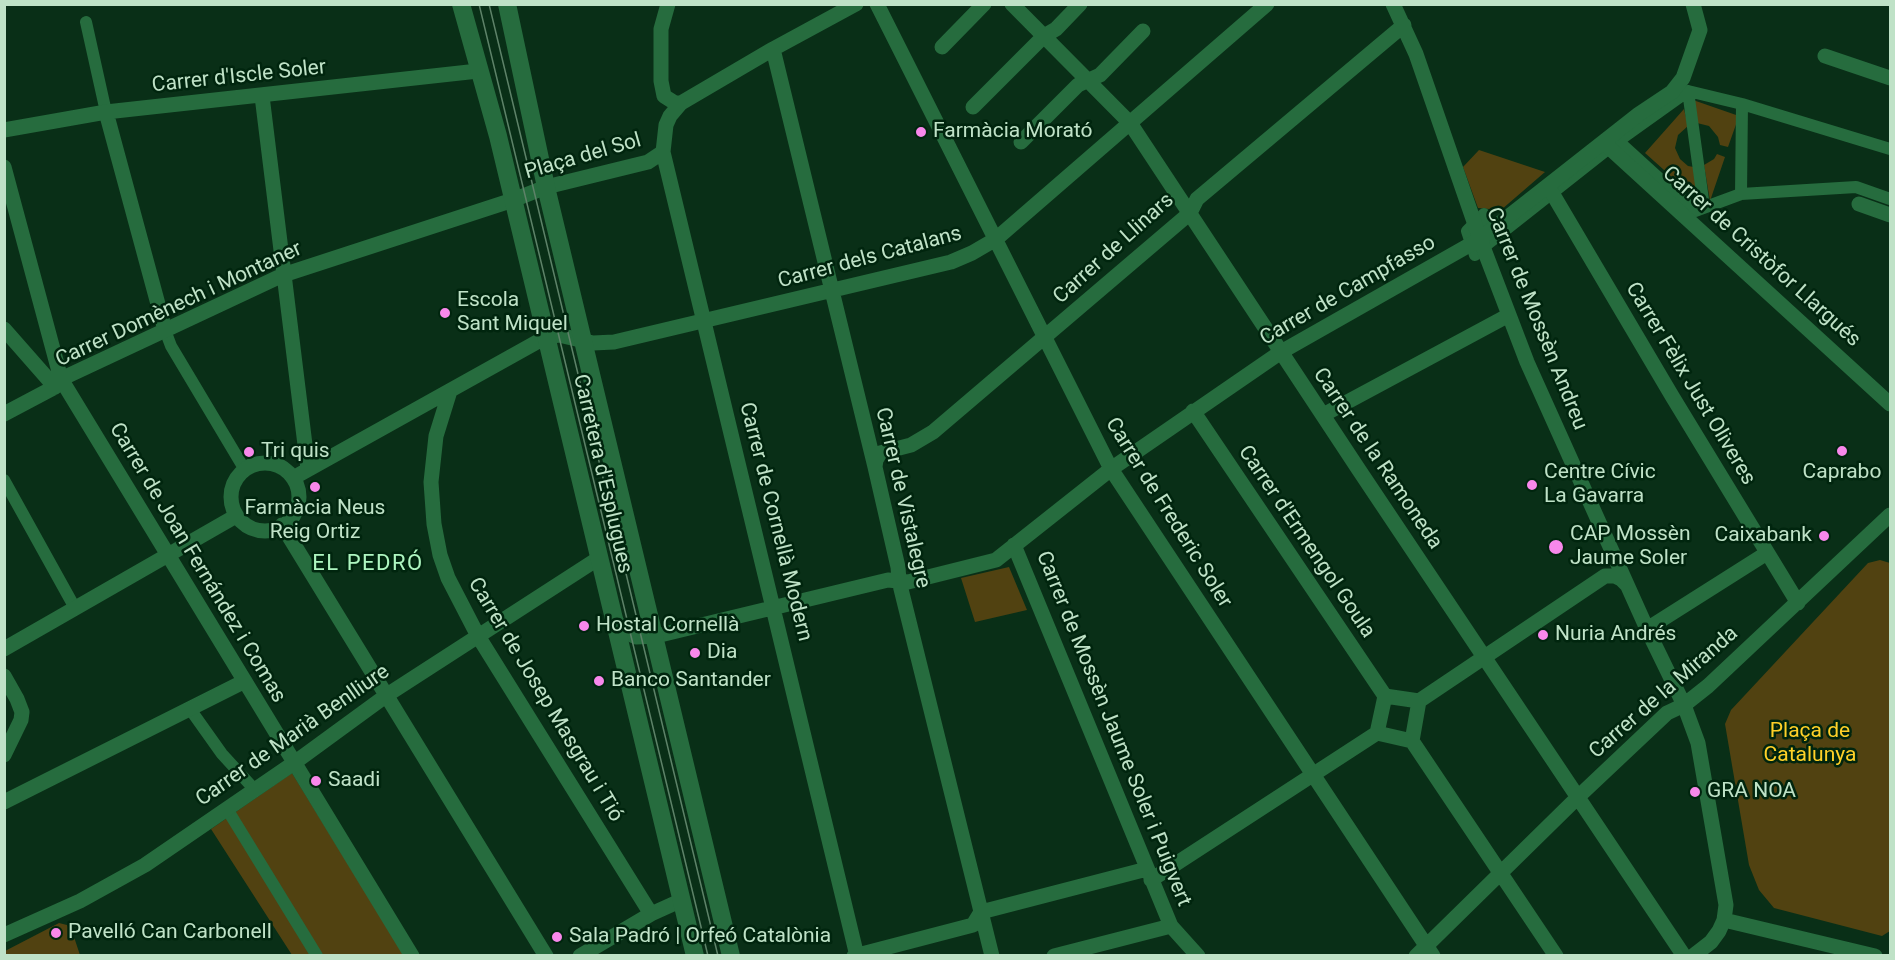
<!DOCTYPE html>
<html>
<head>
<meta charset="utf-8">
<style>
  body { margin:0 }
  #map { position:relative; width:1895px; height:960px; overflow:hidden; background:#092f17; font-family:Roboto,sans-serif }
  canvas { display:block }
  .frame { position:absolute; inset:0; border:6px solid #bfe2c7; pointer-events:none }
</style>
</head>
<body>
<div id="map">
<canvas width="1895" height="960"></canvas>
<div class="frame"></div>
</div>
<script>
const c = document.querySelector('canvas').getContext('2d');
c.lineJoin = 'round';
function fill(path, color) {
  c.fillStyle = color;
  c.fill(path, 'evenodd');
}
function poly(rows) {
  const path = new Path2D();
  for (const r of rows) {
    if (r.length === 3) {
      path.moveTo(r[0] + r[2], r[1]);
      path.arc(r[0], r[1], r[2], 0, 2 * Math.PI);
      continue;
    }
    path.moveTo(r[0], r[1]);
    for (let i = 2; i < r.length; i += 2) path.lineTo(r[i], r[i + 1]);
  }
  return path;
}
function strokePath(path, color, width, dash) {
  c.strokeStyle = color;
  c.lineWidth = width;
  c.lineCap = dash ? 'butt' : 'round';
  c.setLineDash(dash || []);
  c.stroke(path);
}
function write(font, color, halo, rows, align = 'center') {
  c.font = font + ' Roboto,sans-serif';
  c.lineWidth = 5;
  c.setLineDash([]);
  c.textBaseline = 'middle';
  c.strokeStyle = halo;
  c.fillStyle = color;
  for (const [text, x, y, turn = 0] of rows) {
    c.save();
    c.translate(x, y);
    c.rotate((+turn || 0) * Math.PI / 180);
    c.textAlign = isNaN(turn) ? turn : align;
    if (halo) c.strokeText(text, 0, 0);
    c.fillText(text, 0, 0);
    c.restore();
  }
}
fill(poly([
  [1693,100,1739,116,1728,147,1720,145,1718,137,1709,126,1697,123],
  [1684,109,1688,126,1678,135,1675,148,1680,159,1688,166,1694,167,1701,203,1645,153],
  [1479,150,1545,172,1501,210,1478,208,1463,167],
  [1717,154,1725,157,1710,201,1704,165,1714,159],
  [1880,560,1890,563,1890,931,1882,936,1774,908,1759,890,1749,865,1725,724,1731,710,1868,563],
  [1009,567,1027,610,975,622,961,578],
  [292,773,404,955,292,955,211,829],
  [59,923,67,925,75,940,80,955,5,955,5,951]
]), '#514211');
strokePath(poly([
  [86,22,106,112],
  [1688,91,1742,104,1741,194],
  [1742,104,1890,149],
  [1618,141,1688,91,1704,207],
  [1490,242,1475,255,1467,231,1484,214,1490,242,1618,141,1695,211,1741,194,1856,187,1890,199],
  [165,330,171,346,245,470],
  [4,480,75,608],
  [190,709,222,754,255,790],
  [227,809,317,956]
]), '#266c3e', 12);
strokePath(poly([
  [668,4,661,29,661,81,664,96,675,103,681,103],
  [856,4,773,49,681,103,670,116,666,125,663,152,857,956],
  [877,4,1111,469,1433,956],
  [1012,4,1130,123,1359,470,1684,956],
  [1393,4,1416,54,1480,239,1527,362,1647,629,1684,705,1698,743,1726,905,1724,920,1719,931,1711,942,1693,956],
  [942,47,984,4],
  [773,49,875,467,898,567,899,581,992,956],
  [1825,56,1890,78],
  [262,96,308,469],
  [973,107,1044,36,1056,29,1080,4],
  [106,112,165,330],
  [4,130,106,112,478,71],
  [1021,142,1078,85,1100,75,1143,31],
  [1603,142,1890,404],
  [4,167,61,379,412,956],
  [1548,186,1672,396,1798,603],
  [1859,204,1890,215],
  [4,329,55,387],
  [450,391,436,436,431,482,434,524,440,555,448,578,478,636,651,914],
  [1193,411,1385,696],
  [4,414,55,387,61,379,283,275,513,200,546,187,648,162,663,152],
  [1323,415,1509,315],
  [265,497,34],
  [875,467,876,460,880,453,911,445,933,432,1190,213,1197,199,1404,25],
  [293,478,546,337,559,335,593,343,614,342,951,262,972,253,996,239,1267,4],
  [282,525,546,956],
  [1014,545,1171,926,1198,956],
  [615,619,621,629,627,633,636,637,656,636,888,580,908,582,996,560,1111,469,1281,352,1480,239,1639,114,1672,92,1683,78,1700,30,1693,4],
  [1647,629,1767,553],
  [4,649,236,516],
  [4,676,17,699,22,712,21,720,4,755],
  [1385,696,1419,701],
  [1419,701,1605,576,1615,576,1621,579,1627,585],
  [1377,733,1385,696],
  [1377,733,1412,741],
  [1412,741,1556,956],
  [1412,741,1419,701],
  [4,802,245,681],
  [1151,880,1377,733],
  [1724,920,1875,956],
  [4,935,80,901,145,865,294,763,387,695,599,558],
  [580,956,651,914,682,900],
  [854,956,973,925,981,912,1147,869],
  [1054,956,1171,926],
  [1416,956,1578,797,1667,713,1684,705,1708,686,1890,515]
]), '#266c3e', 15);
strokePath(poly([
  [461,4,498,136,695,956],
  [507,4,546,187,731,956]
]), '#266c3e', 18);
strokePath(poly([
  [479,4,708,956],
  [489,4,718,956]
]), '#5d8268', 1.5);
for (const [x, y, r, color] of [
  [921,132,6,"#f888eb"],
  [445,313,6,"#f888eb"],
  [1842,451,6,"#f888eb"],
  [249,452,6,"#f888eb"],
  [1532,485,6,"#f888eb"],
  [315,487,6,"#f888eb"],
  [1824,536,6,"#f888eb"],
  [1556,547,8,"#f888eb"],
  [584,626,6,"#f888eb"],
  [1543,635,6,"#f888eb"],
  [695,653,6,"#f888eb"],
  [599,681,6,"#f888eb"],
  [316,781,6,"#f888eb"],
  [1695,792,6,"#f888eb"],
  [56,933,6,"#f888eb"],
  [557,937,6,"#f888eb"]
]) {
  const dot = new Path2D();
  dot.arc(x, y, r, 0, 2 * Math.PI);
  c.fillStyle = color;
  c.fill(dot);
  strokePath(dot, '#00250e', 2);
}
write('21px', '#bfe2c7', '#00250e', [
  ["Carrer d'Iscle Soler",239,77,-6],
  ["Plaça del Sol",583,157,-16],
  ["Carrer de Llinars",1114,249,-42],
  ["Carrer de Cristòfor Llargués",1761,257,42],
  ["Carrer dels Catalans",870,258,-15],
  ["Carrer de Campfasso",1348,291,-30],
  ["Carrer Domènech i Montaner",179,305,-25],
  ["Carrer de Mossèn Andreu",1536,319,68],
  ["Carrer Fèlix Just Oliveres",1690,384,59],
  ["Carrer de la Ramoneda",1377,459,56],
  ["Carretera d'Esplugues",602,474,77],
  ["Carrer de Vistalegre",902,498,77],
  ["Carrer de Frederic Soler",1168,513,58],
  ["Carrer de Cornellà Modern",775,522,76],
  ["Carrer d'Ermengol Goula",1306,542,56],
  ["Carrer de Joan Fernández i Comas",197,563,59],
  ["Carrer de la Miranda",1664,693,-41],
  ["Carrer de Josep Masgrau i Tió",545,700,59],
  ["Carrer de Mossèn Jaume Soler i Puigvert",1113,729,68],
  ["Carrer de Marià Benlliure",293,736,-35]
]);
write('21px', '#bfe2c7', '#00250e', [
  ["Farmàcia Morató",933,132],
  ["Escola",457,301],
  ["Sant Miquel",457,325],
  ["Tri quis",261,452],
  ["Centre Cívic",1544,473],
  ["La Gavarra",1544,497],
  ["Caprabo",1842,473,"center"],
  ["Farmàcia Neus",315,509,"center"],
  ["Reig Ortiz",315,533,"center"],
  ["CAP Mossèn",1570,535],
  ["Jaume Soler",1570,559],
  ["Caixabank",1812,536,"right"],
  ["Hostal Cornellà",596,626],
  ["Nuria Andrés",1555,635],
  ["Dia",707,653],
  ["Banco Santander",611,681],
  ["Saadi",328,781],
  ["GRA NOA",1707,792],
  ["Pavelló Can Carbonell",68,933],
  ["Sala Padró | Orfeó Catalònia",569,937]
], 'left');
write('21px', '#fed028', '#00250e', [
  ["Plaça de",1810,732],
  ["Catalunya",1810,756]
]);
c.letterSpacing = '1.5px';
write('22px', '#aef6c0', '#00250e', [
  ["EL PEDRÓ",368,564]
]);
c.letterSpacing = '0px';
</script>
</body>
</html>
